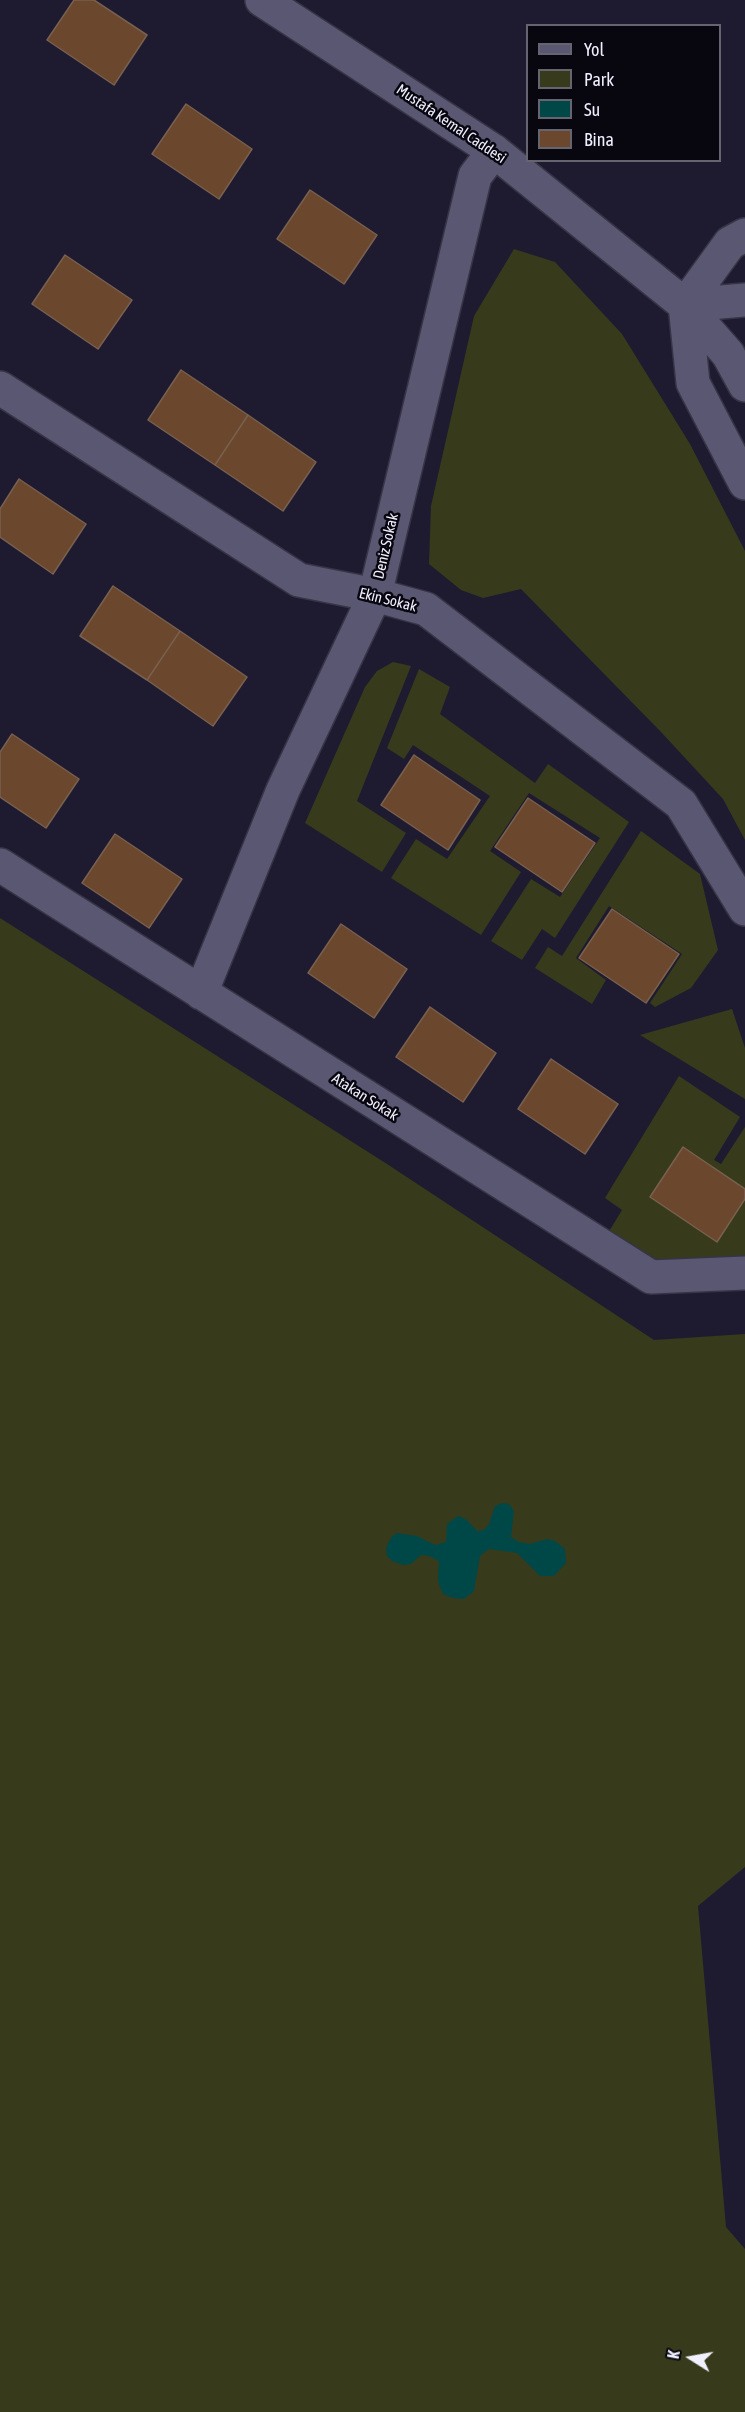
<!DOCTYPE html>
<html>
<head>
<meta charset="utf-8">
<style>
  body { margin:0 }
  #map { position:relative; width:745px; height:2412px; overflow:hidden; background:#1e1b31; font-family:"Asap Condensed",sans-serif }
  canvas { display:block }
  .legend { position:absolute; left:526px; top:24px; width:195px; height:138px; box-sizing:border-box; background:#080710; border:2px solid #65646f; margin:0; padding:8px 10px; list-style:none; font-size:18px; color:#f0effe }
  .legend li { display:flex; align-items:center; gap:12px; height:30px }
  .legend b { width:30px; border:2px solid #65646f }
  .north { position:absolute; left:661px; top:2328px; width:60px; height:60px; -webkit-text-stroke:4px #080710; paint-order:stroke; rotate:281deg; font-size:16px; font-weight:700; line-height:24px; text-align:center; color:#f0effe }
  .north::after { content:''; display:block; margin:auto; width:21px; height:27px; background:#f0effe; clip-path:polygon(50% 0,100% 100%,50% 72%,0 100%) }
</style>
</head>
<body>
<div id="map">
<canvas width="745" height="2412"></canvas>
<ul class="legend">
<li><b style="height:8px;background:#595771"></b>Yol</li>
<li><b style="height:16px;background:#373b1b"></b>Park</li>
<li><b style="height:16px;background:#004748"></b>Su</li>
<li><b style="height:16px;background:#6a472d"></b>Bina</li>
</ul>
<div class="north">K</div>
</div>
<script>
const c = document.querySelector('canvas').getContext('2d');
c.lineJoin = 'round';
function fill(path, color) {
  c.fillStyle = color;
  c.fill(path, 'evenodd');
}
function poly(rows) {
  const path = new Path2D();
  for (const r of rows) {
    path.moveTo(r[0], r[1]);
    for (let i = 2; i < r.length; i += 2) path.lineTo(r[i], r[i + 1]);
  }
  return path;
}
function strokePath(path, color, width, dash) {
  c.strokeStyle = color;
  c.lineWidth = width;
  c.lineCap = dash ? 'butt' : 'round';
  c.setLineDash(dash || []);
  c.stroke(path);
}
function write(font, color, halo, rows, align = 'center') {
  c.font = font + ' "Asap Condensed",sans-serif';
  c.lineWidth = 5;
  c.setLineDash([]);
  c.textBaseline = 'middle';
  c.strokeStyle = halo;
  c.fillStyle = color;
  for (const [text, x, y, turn = 0] of rows) {
    c.save();
    c.translate(x, y);
    c.rotate((+turn || 0) * Math.PI / 180);
    c.textAlign = isNaN(turn) ? turn : align;
    if (halo) c.strokeText(text, 0, 0);
    c.fillText(text, 0, 0);
    c.restore();
  }
}
fill(poly([
  [514,249,555,262,622,334,690,444,745,551,745,840,723,799,661,732,521,589,483,598,461,590,429,564,431,506,474,316],
  [393,662,411,666,357,801,406,833,382,872,305,823,365,687,377,671],
  [419,669,450,687,440,714,535,783,548,764,629,822,555,938,542,929,522,960,491,941,531,879,560,897,600,838,529,793,490,851,521,872,481,935,391,878,416,839,447,859,490,796,413,745,404,759,387,748],
  [641,831,700,874,718,950,691,988,655,1007,650,1003,682,954,609,906,576,958,606,980,592,1004,535,968,548,947,562,956],
  [0,918,387,1164,654,1340,745,1334,745,1867,698,1906,726,2227,745,2249,745,2412,0,2412],
  [732,1009,745,1048,745,1099,640,1035],
  [679,1076,740,1117,714,1160,721,1164,745,1127,745,1267,674,1271,605,1238,622,1210,605,1198]
]), '#373b1b');
fill(poly([
  [503,1503,509,1504,514,1511,511,1537,519,1542,530,1544,547,1539,555,1541,565,1549,566,1563,554,1576,540,1576,517,1553,489,1549,480,1556,474,1591,464,1599,453,1598,443,1594,440,1587,438,1580,439,1561,429,1556,421,1555,411,1564,403,1565,392,1561,387,1556,386,1548,390,1539,396,1533,417,1536,435,1545,446,1542,447,1524,458,1516,466,1519,477,1531,484,1530,489,1524,495,1506]
]), '#004748');
const building = poly([
  [74,0,94,0,147,35,114,85,47,40,74,0],
  [186,104,252,149,219,199,152,154,186,104],
  [310,190,377,235,344,284,277,239,310,190],
  [65,255,132,300,98,349,32,304,65,255],
  [181,370,248,415,215,465,148,420,181,370],
  [248,415,316,462,283,511,215,465,248,415],
  [19,479,86,524,53,574,0,537,0,509,19,479],
  [113,586,180,631,147,680,80,636,113,586],
  [180,631,247,677,213,726,147,680,180,631],
  [12,734,79,779,46,828,0,797,0,752,12,734],
  [414,755,480,800,448,850,381,805,414,755],
  [528,798,595,843,562,892,495,847,528,798],
  [115,834,182,879,149,928,82,883,115,834],
  [612,909,679,954,646,1003,579,958,612,909],
  [341,924,407,969,374,1018,308,973,341,924],
  [430,1007,496,1053,463,1102,396,1057,430,1007],
  [551,1059,618,1104,585,1154,518,1109,551,1059],
  [683,1147,745,1189,745,1199,717,1242,650,1197,683,1147]
]);
fill(building, '#6a472d');
strokePath(building, '#79604f', 1.5);
const minor = poly([
  [262,0,494,151,685,305,728,354,745,385],
  [685,305,693,383,745,483],
  [685,305,730,243,745,235],
  [685,305,745,300],
  [0,388,299,580,375,595,426,609,681,804,745,909],
  [0,865,651,1277,745,1273],
  [201,993,283,790,375,595,475,176,494,151]
]);
strokePath(minor, '#363446', 36);
strokePath(minor, '#595771', 33);
write('15px', '#f0effe', '#080710', [
  ["Mustafa Kemal Caddesi",451,124,34],
  ["Deniz Sokak",386,546,-77],
  ["Ekin Sokak",388,600,14],
  ["Atakan Sokak",365,1097,32]
]);
</script>
</body>
</html>
